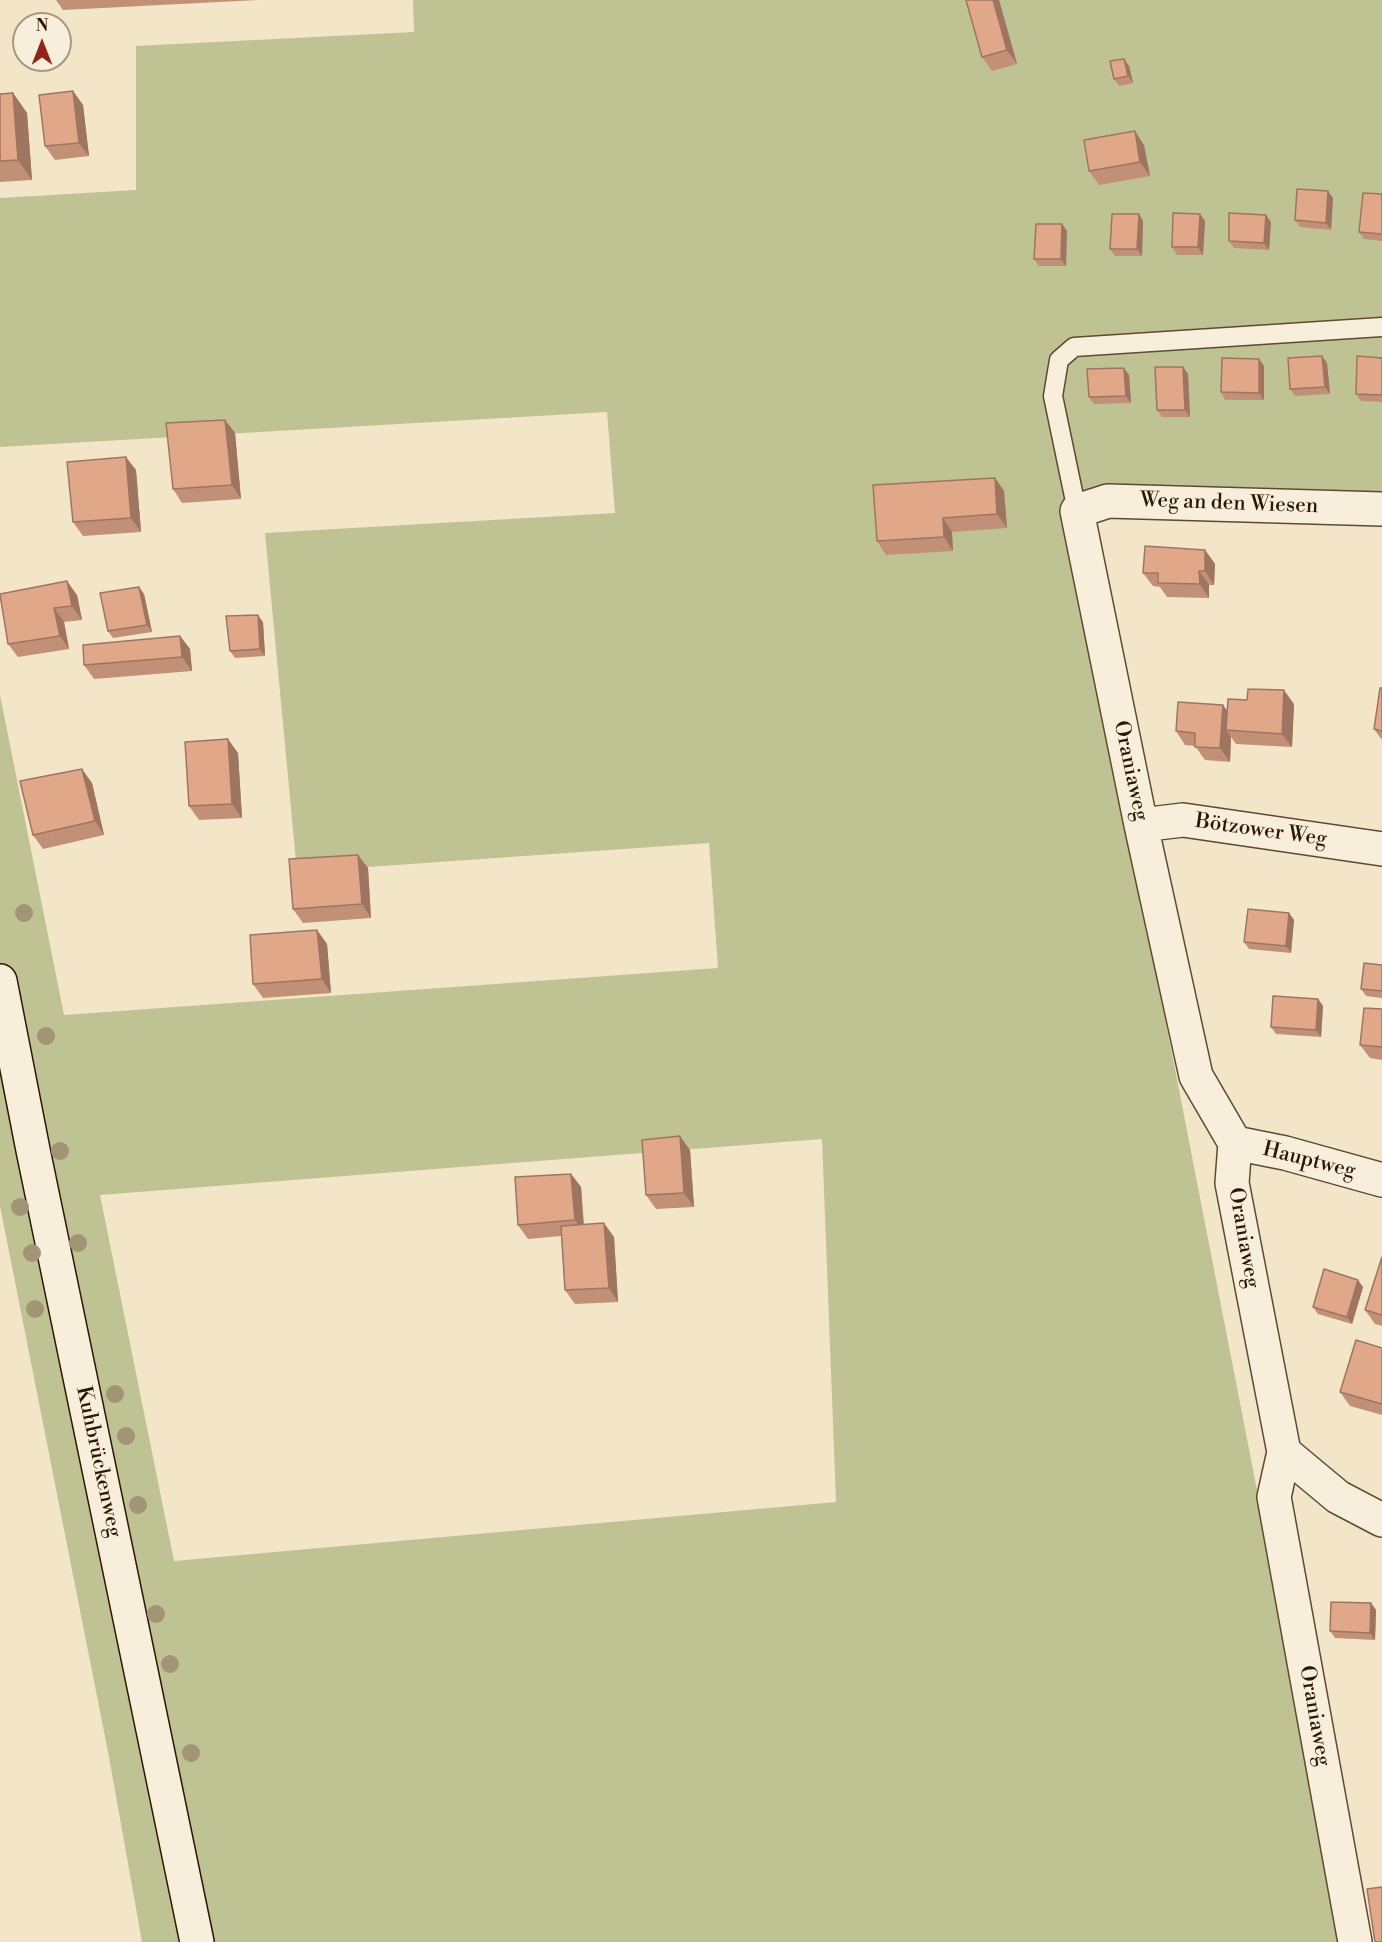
<!DOCTYPE html>
<html>
<head>
<meta charset="utf-8">
<style>
  body { margin:0 }
  #map { position:relative; width:1382px; height:1942px; overflow:hidden; background:#f3e5c7; font-family:"Libre Bodoni",serif }
  canvas { display:block }
  .north { position:absolute; left:12px; top:12px; width:60px; height:60px; box-sizing:border-box; background:#f7eedb; border:2px solid #a69884; border-radius:50%; rotate:0deg; font-size:16px; font-weight:700; line-height:24px; text-align:center; color:#2d1701 }
  .north::after { content:''; display:block; margin:auto; width:21px; height:27px; background:#8f2418; clip-path:polygon(50% 0,100% 100%,50% 72%,0 100%) }
</style>
</head>
<body>
<div id="map">
<canvas width="1382" height="1942"></canvas>
<div class="north">N</div>
</div>
<script>
const c = document.querySelector('canvas').getContext('2d');
c.lineJoin = 'round';
function fill(path, color) {
  c.fillStyle = color;
  c.fill(path, 'evenodd');
}
function poly(rows) {
  const path = new Path2D();
  for (const r of rows) {
    path.moveTo(r[0], r[1]);
    for (let i = 2; i < r.length; i += 2) path.lineTo(r[i], r[i + 1]);
  }
  return path;
}
function strokePath(path, color, width, dash) {
  c.strokeStyle = color;
  c.lineWidth = width;
  c.lineCap = dash ? 'butt' : 'round';
  c.setLineDash(dash || []);
  c.stroke(path);
}
function write(font, color, halo, rows, align = 'center') {
  c.font = font + ' "Libre Bodoni",serif';
  c.lineWidth = 4.5;
  c.setLineDash([]);
  c.textBaseline = 'middle';
  c.strokeStyle = halo;
  c.fillStyle = color;
  for (const [text, x, y, turn = 0] of rows) {
    c.save();
    c.translate(x, y);
    c.rotate((+turn || 0) * Math.PI / 180);
    c.textAlign = isNaN(turn) ? turn : align;
    if (halo) c.strokeText(text, 0, 0);
    c.fillText(text, 0, 0);
    c.restore();
  }
}
fill(poly([
  [413,0,1382,0,1382,499,1063,494,1345,1942,142,1942,109,1757,0,1206,0,695,64,1015,718,968,709,843,297,872,265,533,615,513,607,412,0,447,0,198,136,190,136,46,414,32],
  [822,1139,836,1502,174,1561,100,1195]
]), '#bfc393');
const lane = poly([
  [1077,511,1053,396,1059,360,1074,347,1382,327]
]);
const street = poly([
  [1141,825,1183,820,1382,849],
  [1235,1143,1285,1153,1382,1180],
  [1284,1452,1338,1497,1382,1520],
  [1355,1942,1274,1497,1284,1452,1232,1183,1235,1143,1196,1076,1141,825,1077,511,1108,501,1382,509]
]);
const secondary = poly([
  [0,981,33,1150,197,1942]
]);
strokePath(lane, '#5e4a32', 21);
strokePath(street, '#5e4a32', 36);
strokePath(secondary, '#2d1701', 36);
strokePath(lane, '#f7eedb', 18);
strokePath(street, '#f7eedb', 33);
strokePath(secondary, '#f7eedb', 33);
c.fillStyle = '#a29576';
for (const [x, y] of [
  [24,913],
  [46,1036],
  [60,1151],
  [20,1207],
  [78,1243],
  [32,1253],
  [35,1309],
  [115,1394],
  [126,1436],
  [138,1505],
  [156,1614],
  [170,1664],
  [191,1753]
]) {
  c.beginPath();
  c.arc(x, y, 9, 0, 2 * Math.PI);
  c.fill();
}
fill(poly([
  [56,0,258,0,63,10],
  [999,0,1017,64,992,71,982,57],
  [1124,59,1129,66,1133,83,1119,86,1114,79],
  [73,91,83,105,89,156,55,160,45,146],
  [13,93,27,113,32,180,0,182,0,94],
  [1144,145,1150,176,1099,185,1089,171],
  [1382,194,1382,241,1364,239,1359,232],
  [1333,198,1331,230,1300,227,1295,220],
  [1139,214,1143,221,1142,256,1115,256,1110,249],
  [1200,214,1205,221,1203,255,1177,255,1172,247],
  [1271,222,1269,250,1234,248,1229,241],
  [1062,224,1067,231,1066,266,1039,266,1034,259],
  [1382,358,1382,402,1361,401,1356,394],
  [1259,359,1264,366,1264,400,1225,400,1221,392],
  [1327,363,1330,394,1295,396,1290,389],
  [1183,367,1188,374,1190,417,1162,417,1157,410],
  [1129,375,1131,403,1094,404,1089,397],
  [225,420,235,433,241,499,182,503,173,489],
  [136,470,141,532,83,536,73,522],
  [995,478,1004,491,1007,528,952,532,953,551,886,555,877,541],
  [1205,550,1215,564,1214,585,1209,585,1209,598,1167,597,1160,587,1153,586,1143,573],
  [144,594,152,632,113,638,108,631],
  [77,595,82,620,64,622,69,649,18,657,8,644,0,598],
  [263,622,265,656,235,658,230,651],
  [180,636,190,649,192,671,94,679,84,665],
  [1382,688,1382,740,1374,729],
  [1247,700,1294,704,1292,747,1236,744,1231,737,1230,762,1205,760,1195,746,1185,745,1176,731,1223,705,1227,712],
  [238,753,242,818,199,820,189,806],
  [92,783,104,835,43,849,33,835],
  [358,855,368,868,371,918,303,923,293,909],
  [1289,913,1294,920,1291,953,1249,949,1244,942],
  [317,930,327,944,331,993,263,998,253,984],
  [1382,965,1382,998,1366,996,1361,989],
  [1318,999,1323,1006,1321,1037,1276,1034,1271,1027],
  [1382,1009,1382,1060,1370,1058,1360,1045],
  [690,1150,694,1207,656,1209,646,1195],
  [571,1174,581,1187,584,1224,614,1237,618,1302,575,1304,565,1290,561,1236,528,1239,518,1225],
  [1382,1257,1382,1326,1375,1324,1365,1310],
  [1363,1287,1352,1324,1318,1314,1313,1307],
  [1382,1348,1382,1415,1350,1406,1340,1392],
  [1371,1603,1376,1610,1375,1640,1335,1638,1330,1631]
]), '#c29076');
fill(poly([
  [993,0,999,0,1017,64,1007,50],
  [1124,59,1129,66,1133,83,1128,76],
  [73,91,83,105,89,156,79,143],
  [13,93,27,113,32,180,18,160],
  [1135,131,1144,145,1150,176,1140,162],
  [1328,191,1333,198,1331,230,1326,223],
  [1139,214,1143,221,1142,256,1137,249],
  [1200,214,1205,221,1203,255,1198,247],
  [1266,215,1271,222,1269,250,1264,243],
  [1062,224,1067,231,1066,266,1061,259],
  [1322,356,1327,363,1330,394,1325,387],
  [1259,359,1264,366,1264,400,1259,393],
  [1183,367,1188,374,1190,417,1185,410],
  [1124,368,1129,375,1131,403,1126,396],
  [225,420,235,433,241,499,232,485],
  [126,457,136,470,141,532,131,518],
  [995,478,1004,491,1007,528,997,514],
  [943,518,952,532,953,551,944,537],
  [1205,550,1215,564,1214,585,1205,571],
  [1199,571,1209,585,1209,598,1200,584],
  [67,581,77,595,82,620,72,606],
  [139,587,144,594,152,632,147,625],
  [54,608,64,622,69,649,60,636],
  [258,615,263,622,265,656,260,649],
  [180,636,190,649,192,671,182,657],
  [1284,690,1294,704,1292,747,1282,734],
  [1223,705,1233,719,1226,730,1231,737,1230,762,1220,748],
  [228,739,238,753,242,818,232,804],
  [82,769,92,783,104,835,95,821],
  [358,855,368,868,371,918,362,904],
  [1289,913,1294,920,1291,953,1286,946],
  [317,930,327,944,331,993,322,979],
  [1318,999,1323,1006,1321,1037,1316,1030],
  [680,1136,690,1150,694,1207,684,1193],
  [571,1174,581,1187,584,1234,575,1220],
  [604,1223,614,1237,618,1302,609,1288],
  [1358,1280,1363,1287,1352,1324,1347,1317],
  [1371,1603,1376,1610,1375,1640,1370,1633]
]), '#9e7560');
const building = poly([
  [966,0,993,0,1007,50,982,57,966,0],
  [1124,59,1128,76,1114,79,1110,61,1124,59],
  [73,91,79,143,45,146,39,95,73,91],
  [13,93,18,160,0,161,0,94,13,93],
  [1135,131,1140,162,1089,171,1084,140,1135,131],
  [1297,189,1328,191,1326,223,1295,220,1297,189],
  [1363,193,1382,194,1382,234,1359,232,1363,193],
  [1173,213,1200,214,1198,247,1172,247,1173,213],
  [1229,213,1266,215,1264,243,1229,241,1229,213],
  [1112,214,1139,214,1137,249,1110,249,1112,214],
  [1036,224,1062,224,1061,259,1034,259,1036,224],
  [1322,356,1325,387,1290,389,1288,358,1322,356],
  [1357,356,1382,358,1382,395,1356,394,1357,356],
  [1222,358,1259,359,1259,393,1221,392,1222,358],
  [1155,367,1183,367,1185,410,1157,410,1155,367],
  [1124,368,1126,396,1089,397,1087,369,1124,368],
  [225,420,232,485,173,489,166,423,225,420],
  [126,457,131,518,73,522,67,462,126,457],
  [995,478,997,514,943,518,944,537,877,541,873,485,995,478],
  [1145,546,1205,550,1205,571,1199,571,1200,584,1158,583,1158,573,1143,573,1145,546],
  [67,581,72,606,54,608,60,636,8,644,0,594,67,581],
  [139,587,147,625,108,631,100,593,139,587],
  [258,615,260,649,230,651,226,616,258,615],
  [180,636,182,657,84,665,83,645,180,636],
  [1380,688,1382,688,1382,731,1374,729,1380,688],
  [1248,689,1284,690,1282,734,1226,730,1228,699,1247,700,1248,689],
  [1178,702,1223,705,1220,748,1195,747,1195,733,1176,731,1178,702],
  [228,739,232,804,189,806,185,742,228,739],
  [82,769,95,821,33,835,20,781,82,769],
  [358,855,362,904,293,909,289,859,358,855],
  [1248,909,1289,913,1286,946,1244,942,1248,909],
  [317,930,322,979,253,984,250,935,317,930],
  [1364,963,1382,965,1382,991,1361,989,1364,963],
  [1273,996,1318,999,1316,1030,1271,1027,1273,996],
  [1364,1008,1382,1009,1382,1047,1360,1045,1364,1008],
  [680,1136,684,1193,646,1195,642,1140,680,1136],
  [571,1174,575,1220,518,1225,515,1177,571,1174],
  [604,1223,609,1288,565,1290,561,1226,604,1223],
  [1382,1257,1382,1315,1365,1310,1382,1257],
  [1324,1269,1358,1280,1347,1317,1313,1307,1324,1269],
  [1356,1340,1382,1348,1382,1404,1340,1392,1356,1340],
  [1331,1602,1371,1603,1370,1633,1330,1631,1331,1602],
  [1382,1887,1382,1942,1375,1942,1367,1889,1382,1887]
]);
fill(building, '#e1a789');
strokePath(building, '#9e7560', 1.5);
write('21px', '#2d1701', '#f7eedb', [
  ["Weg an den Wiesen",1229,504,2],
  ["Oraniaweg",1130,771,78],
  ["Bötzower Weg",1261,831,8],
  ["Hauptweg",1309,1161,14],
  ["Oraniaweg",1243,1238,80],
  ["Kuhbrückenweg",98,1462,78],
  ["Oraniaweg",1314,1716,80]
]);
</script>
</body>
</html>
